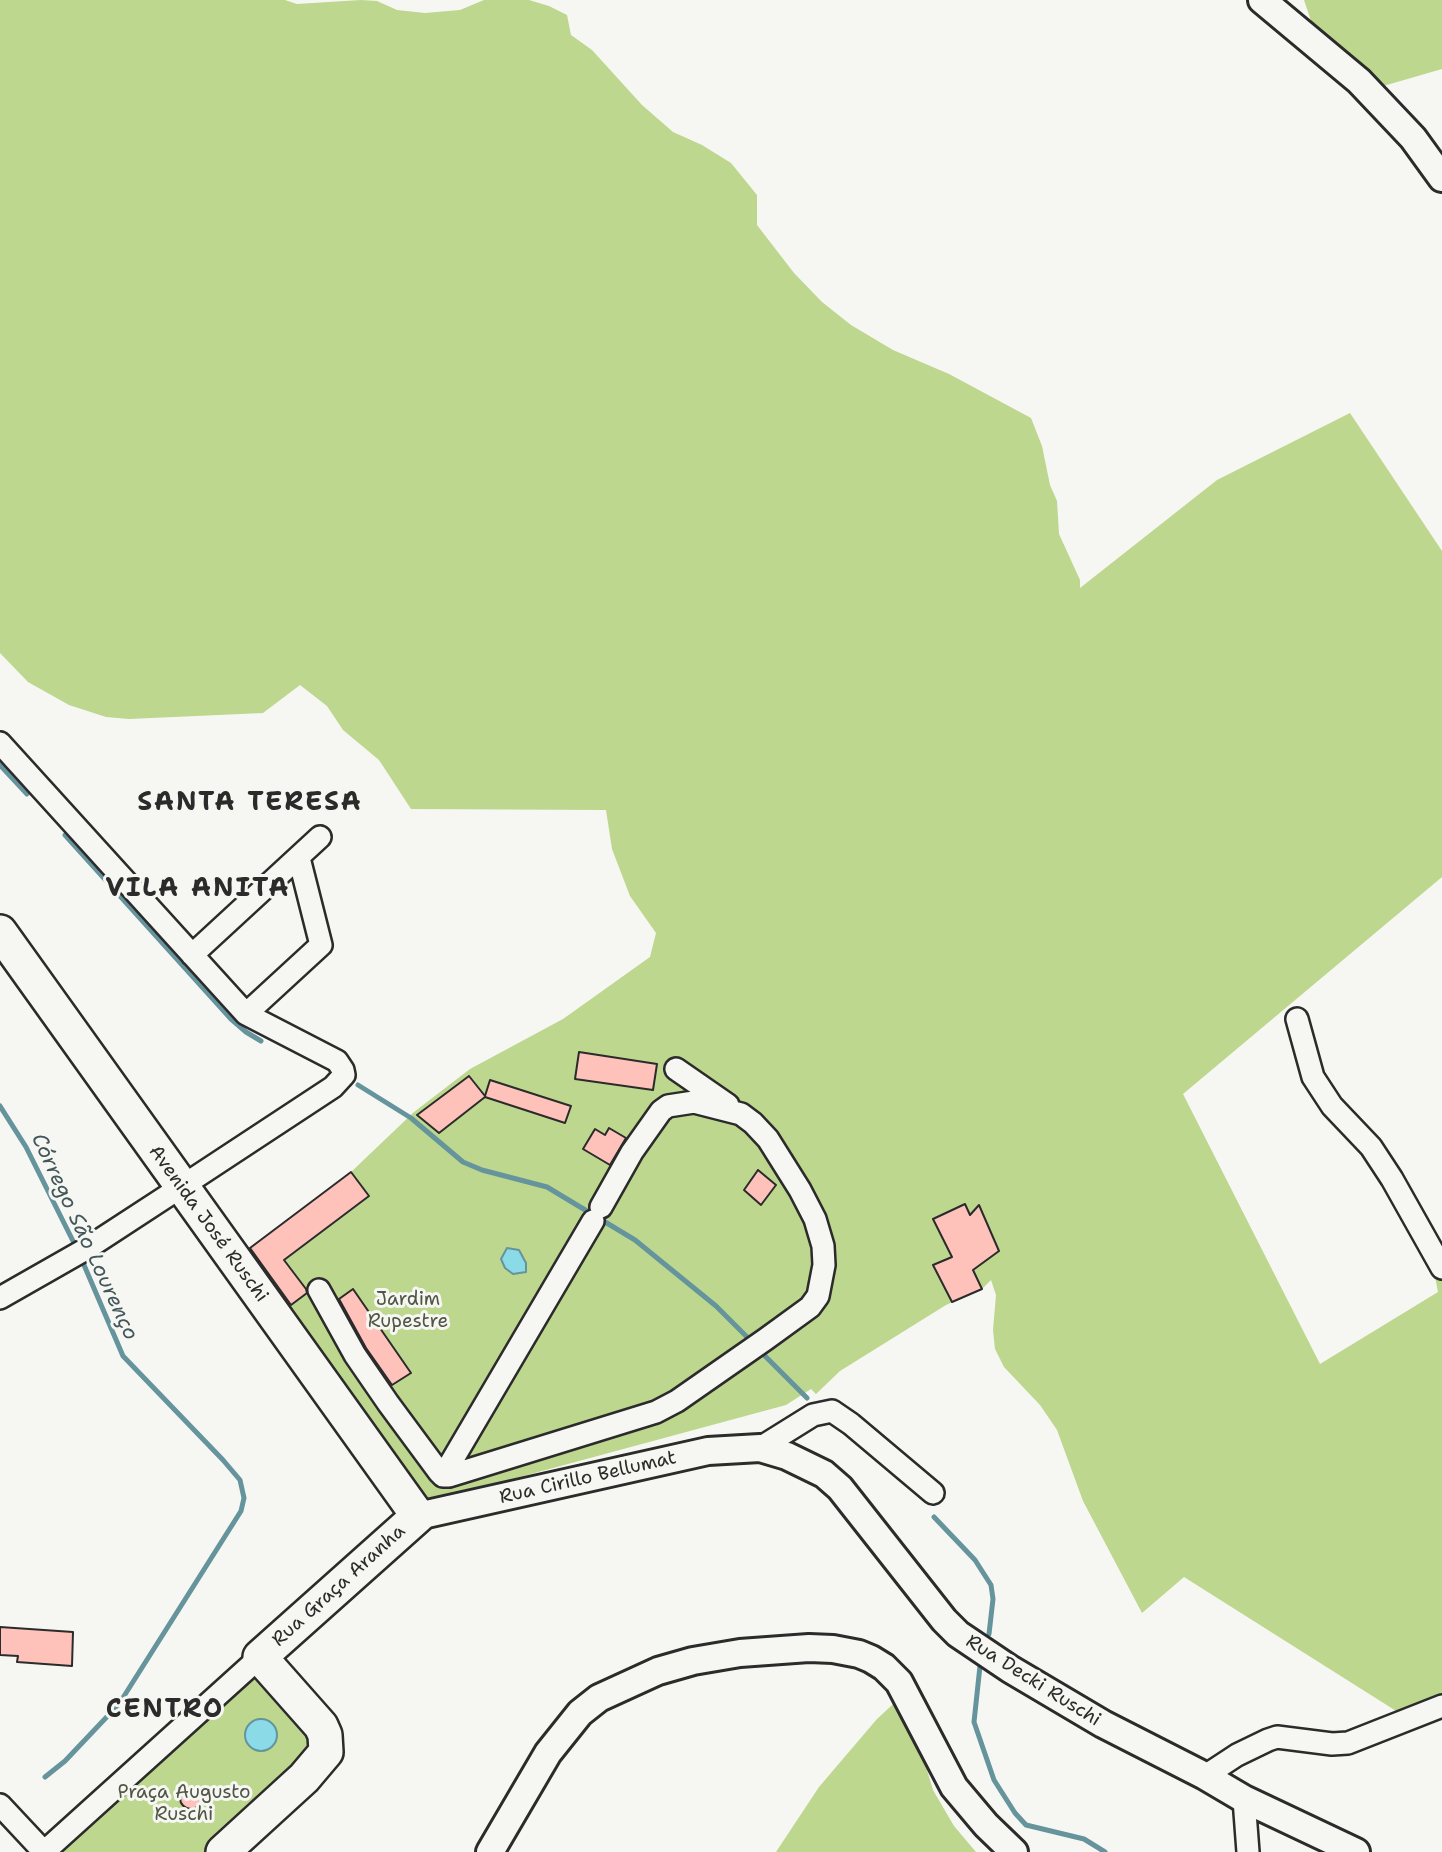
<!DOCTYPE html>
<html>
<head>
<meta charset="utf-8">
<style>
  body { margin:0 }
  canvas { display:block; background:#f6f6f2 }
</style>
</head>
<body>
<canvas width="1442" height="1852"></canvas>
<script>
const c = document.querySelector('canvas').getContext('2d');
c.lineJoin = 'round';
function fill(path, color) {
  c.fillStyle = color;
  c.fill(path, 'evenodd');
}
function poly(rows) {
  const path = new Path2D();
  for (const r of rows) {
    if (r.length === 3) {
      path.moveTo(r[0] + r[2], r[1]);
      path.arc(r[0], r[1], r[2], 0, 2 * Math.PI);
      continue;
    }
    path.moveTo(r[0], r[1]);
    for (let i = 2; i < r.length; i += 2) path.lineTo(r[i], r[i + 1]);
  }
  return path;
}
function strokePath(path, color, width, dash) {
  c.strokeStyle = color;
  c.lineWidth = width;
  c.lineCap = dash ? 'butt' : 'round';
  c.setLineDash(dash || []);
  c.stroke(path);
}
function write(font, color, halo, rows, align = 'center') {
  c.font = font + ' "Shantell Sans",sans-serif';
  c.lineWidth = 6;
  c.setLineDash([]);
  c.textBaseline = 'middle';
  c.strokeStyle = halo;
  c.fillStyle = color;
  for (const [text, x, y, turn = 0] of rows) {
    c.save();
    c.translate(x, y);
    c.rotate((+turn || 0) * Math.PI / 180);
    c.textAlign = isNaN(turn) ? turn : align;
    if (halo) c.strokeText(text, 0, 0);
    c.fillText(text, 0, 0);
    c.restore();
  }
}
fill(poly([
  [0,0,285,0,297,4,361,0,377,1,397,10,425,13,460,10,484,0,529,0,549,6,567,15,571,35,592,50,642,105,673,132,702,145,731,163,757,195,757,225,794,273,822,302,851,325,893,350,949,374,1031,418,1042,446,1050,485,1057,501,1059,534,1080,580,1080,588,1217,480,1350,413,1442,551,1442,877,1183,1094,1320,1364,1438,1292,1433,1266,1442,1252,1442,1709,1412,1721,1184,1577,1142,1613,1083,1501,1057,1430,1040,1405,1004,1367,995,1349,993,1330,996,1295,991,1280,982,1289,946,1305,840,1371,816,1394,811,1389,786,1405,420,1504,242,1255,351,1172,414,1112,470,1069,563,1019,650,957,656,933,630,896,612,849,606,810,411,809,379,760,343,730,327,706,300,685,263,713,129,719,106,717,69,705,28,682,0,653],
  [1304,0,1442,0,1442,69,1366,91,1319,45],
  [255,1677,261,1678,317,1739,316,1746,204,1852,61,1852,65,1846],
  [904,1694,933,1790,954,1826,976,1852,776,1852,819,1787,877,1719]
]), '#bdd78e');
const water = poly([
  [507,1248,519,1250,526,1263,526,1272,513,1274,505,1268,501,1259,507,1248],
  [261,1735,16]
]);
fill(water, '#8bdae7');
strokePath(water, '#65949c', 2);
strokePath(poly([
  [0,765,27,794],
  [65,835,231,1019,246,1032,261,1041],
  [358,1085,411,1118,463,1162,482,1170,547,1187,635,1240,716,1306,751,1341],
  [0,1106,26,1147,77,1249],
  [760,1351,807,1398],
  [934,1517,975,1560,991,1585,993,1599,989,1634],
  [980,1666,974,1722,994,1780,1015,1813,1026,1825,1084,1839,1105,1852],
  [45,1777,65,1761,119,1704,241,1511,244,1498,240,1480,223,1460,123,1356,81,1258]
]), '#65949c', 5);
const building = poly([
  [579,1052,657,1064,653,1090,575,1079,579,1052],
  [469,1076,485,1096,490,1080,571,1106,565,1123,485,1097,439,1133,417,1115,469,1076],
  [609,1128,626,1138,610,1165,583,1149,595,1129,605,1135,609,1128],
  [758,1170,776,1185,761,1205,744,1190,758,1170],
  [351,1172,369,1196,284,1260,306,1289,307,1293,291,1305,250,1248,351,1172],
  [965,1204,970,1215,979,1205,999,1251,973,1270,982,1289,952,1302,933,1265,952,1257,933,1219,965,1204],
  [353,1289,411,1373,392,1385,366,1348,339,1299,353,1289],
  [0,1627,73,1632,72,1666,17,1662,18,1656,0,1655,0,1627],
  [191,1798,11]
]);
fill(building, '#fec2ba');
strokePath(building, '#2b2b2b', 2);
const minor = poly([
  [0,743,246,1014,337,1061,343,1070,344,1075,333,1087,181,1187,86,1249,0,1298],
  [192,955,320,837],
  [246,1014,321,945,299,858],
  [1297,1019,1313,1077,1332,1106,1371,1147,1392,1179,1442,1268],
  [676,1069,728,1105],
  [319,1290,355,1355,388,1403,439,1472,443,1476,449,1476,656,1412,677,1401,766,1339,810,1307,818,1296,824,1265,823,1246,815,1219,800,1190,768,1139,753,1123,741,1114,694,1102,668,1106,661,1111,632,1152,601,1207],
  [760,1448,813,1415,832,1411,851,1424,933,1493],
  [443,1476,593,1221],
  [1205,1776,1237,1755,1268,1740,1277,1737,1332,1744,1348,1743,1442,1706],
  [1244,1799,1248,1852],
  [0,1805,44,1852],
  [44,1852,260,1657]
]);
const tertiary = poly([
  [1262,0,1359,81,1413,138,1442,178],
  [418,1516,708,1451,760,1448,787,1456,824,1474,840,1488,944,1620,958,1634,1010,1669,1103,1724,1205,1776,1244,1799,1356,1852],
  [490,1852,548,1753,580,1713,599,1698,658,1671,693,1661,740,1653,809,1648,833,1649,859,1654,871,1659,884,1667,899,1682,954,1787,986,1825,1014,1852]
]);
const primary = poly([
  [0,932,418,1516,260,1657,321,1726,325,1735,326,1752,304,1778,223,1852]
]);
strokePath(minor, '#2b2b2b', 26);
strokePath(tertiary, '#2b2b2b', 32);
strokePath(primary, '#2b2b2b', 38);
strokePath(minor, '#f6f6f2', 21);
strokePath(tertiary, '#f6f6f2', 26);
strokePath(primary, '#f6f6f2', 33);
write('19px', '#2b2b2b', '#f6f6f2', [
  ["Avenida José Ruschi",208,1224,54],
  ["Rua Cirillo Bellumat",588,1478,-13],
  ["Rua Graça Aranha",339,1586,-42],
  ["Rua Decki Ruschi",1033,1681,32]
]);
write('19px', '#505644', '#f6f6f2', [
  ["Jardim",408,1300],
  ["Rupestre",408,1322],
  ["Praça Augusto",184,1793],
  ["Ruschi",184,1815]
]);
write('italic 21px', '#43575a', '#f6f6f2', [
  ["Córrego São Lourenço",84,1237,65]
]);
c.letterSpacing = '2px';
write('bold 26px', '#2b2b2b', '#f6f6f2', [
  ["SANTA TERESA",250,803],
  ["VILA ANITA",198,889],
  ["CENTRO",165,1710]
]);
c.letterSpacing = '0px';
</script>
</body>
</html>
